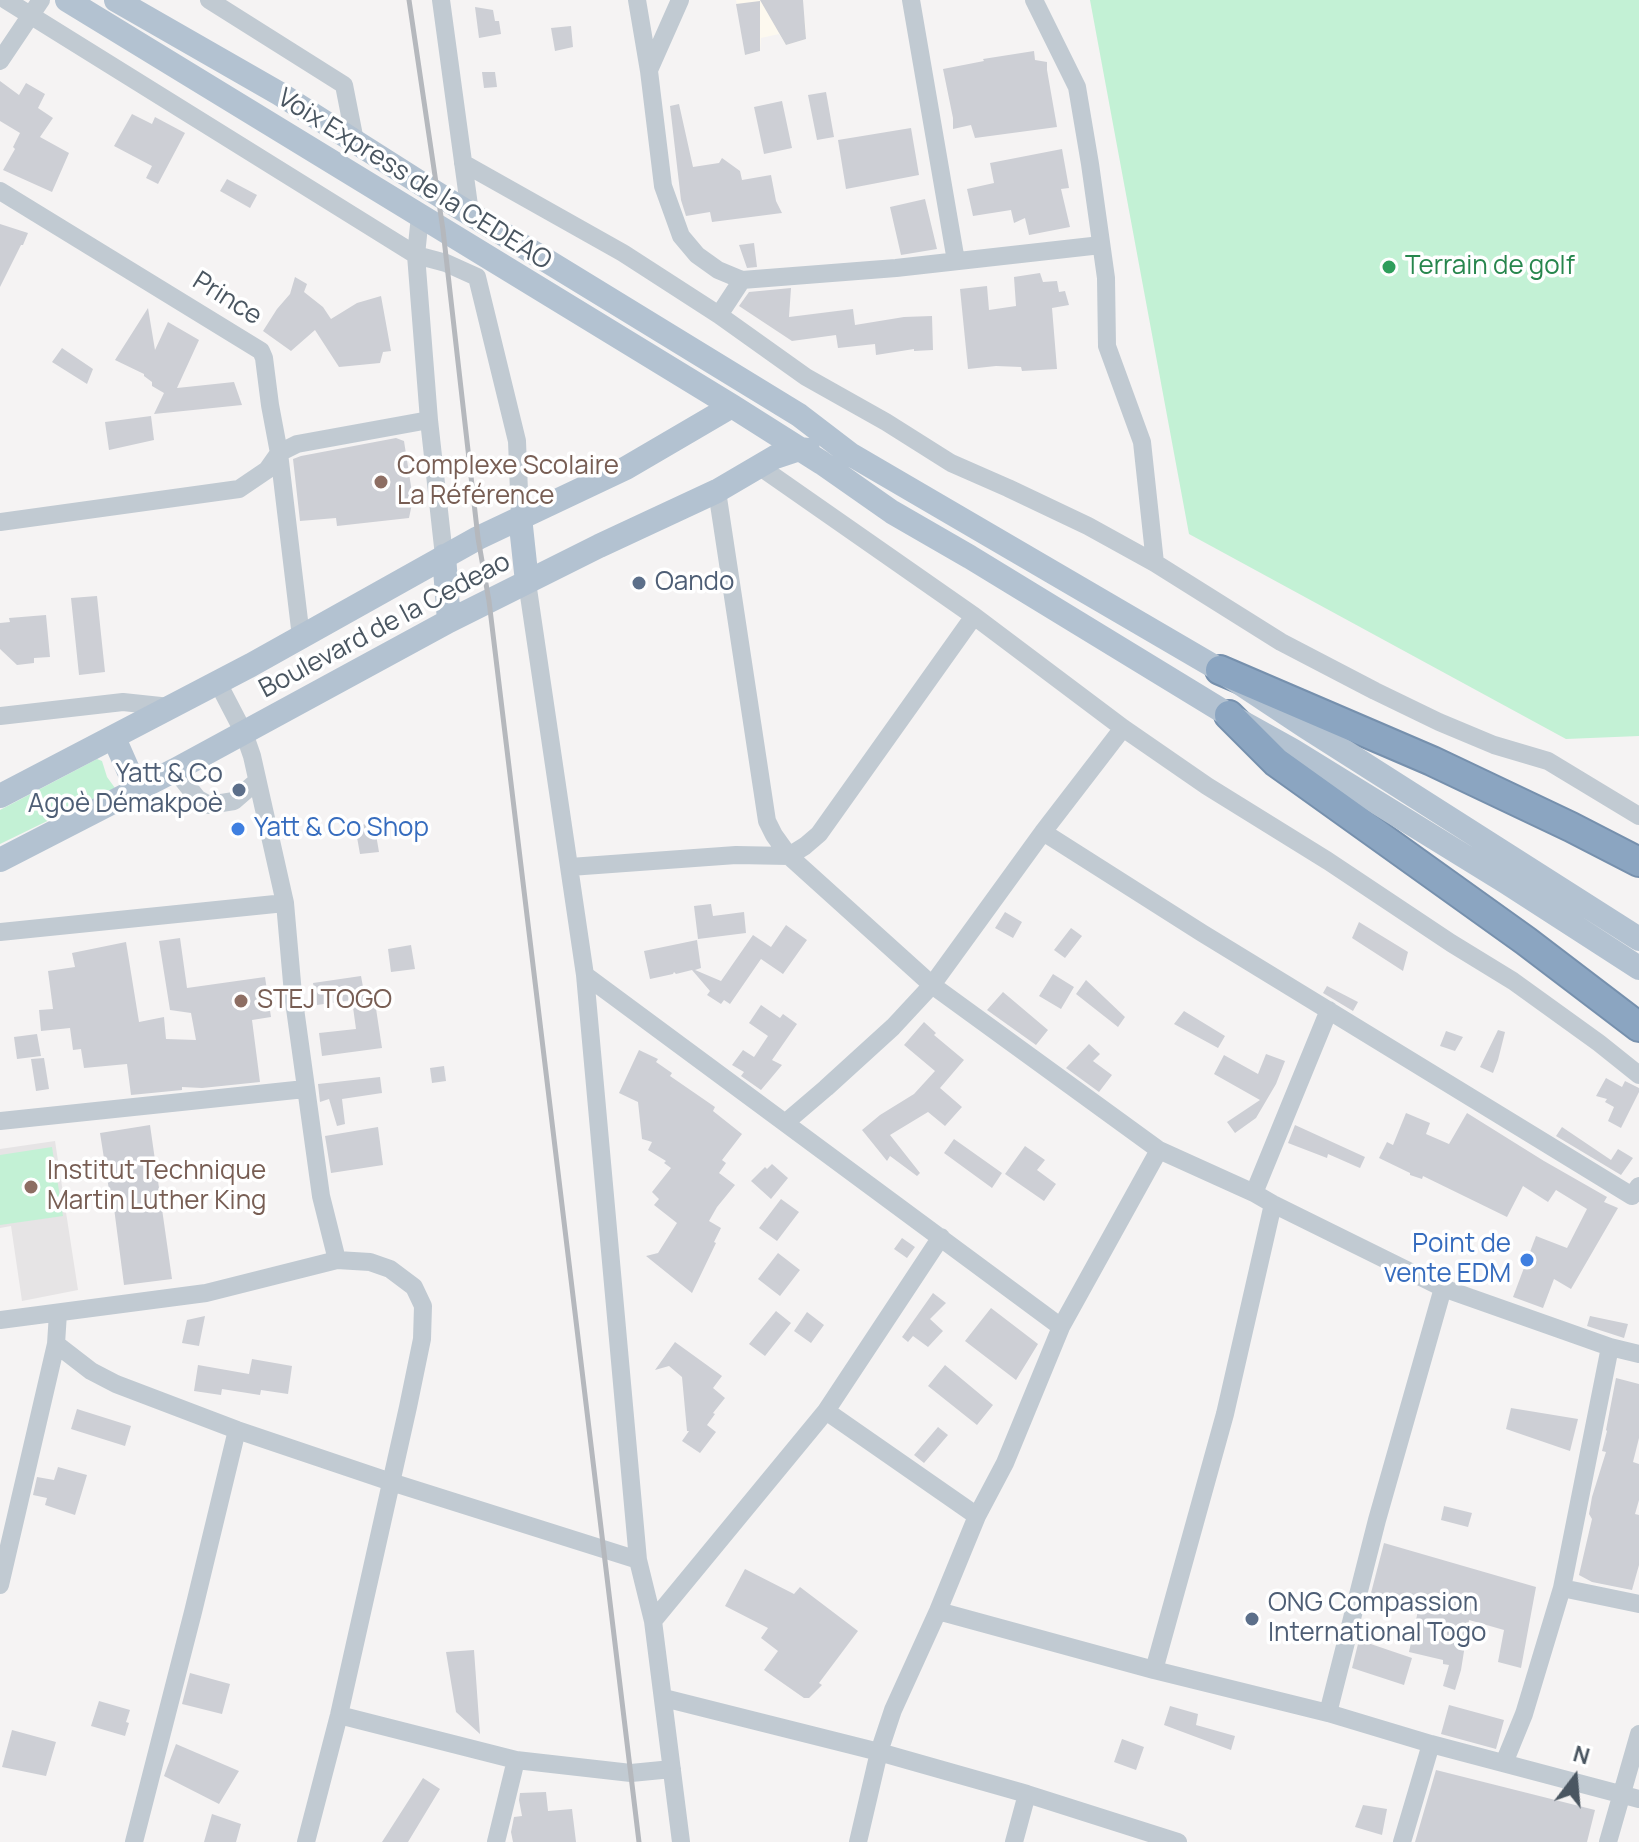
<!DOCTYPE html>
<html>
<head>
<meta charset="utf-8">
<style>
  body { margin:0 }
  #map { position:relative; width:1639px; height:1842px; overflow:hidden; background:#f5f3f3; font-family:Manrope,sans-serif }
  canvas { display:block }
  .north { position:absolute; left:1535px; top:1738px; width:80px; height:80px; -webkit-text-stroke:6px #fff; paint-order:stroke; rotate:16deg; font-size:22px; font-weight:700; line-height:32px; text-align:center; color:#4a5661 }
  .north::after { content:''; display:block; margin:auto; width:28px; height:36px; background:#4a5661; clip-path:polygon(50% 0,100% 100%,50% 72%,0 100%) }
</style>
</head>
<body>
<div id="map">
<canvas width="1639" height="1842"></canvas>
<div class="north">N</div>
</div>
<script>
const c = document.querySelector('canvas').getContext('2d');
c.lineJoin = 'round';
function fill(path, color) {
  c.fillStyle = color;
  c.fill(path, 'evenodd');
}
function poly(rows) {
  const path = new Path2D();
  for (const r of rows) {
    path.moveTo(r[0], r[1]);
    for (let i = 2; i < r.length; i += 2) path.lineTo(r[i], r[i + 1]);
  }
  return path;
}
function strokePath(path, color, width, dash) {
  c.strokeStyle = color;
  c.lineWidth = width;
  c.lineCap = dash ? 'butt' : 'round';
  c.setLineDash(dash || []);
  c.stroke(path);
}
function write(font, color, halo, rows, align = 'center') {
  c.font = font + ' Manrope,sans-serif';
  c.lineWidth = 7;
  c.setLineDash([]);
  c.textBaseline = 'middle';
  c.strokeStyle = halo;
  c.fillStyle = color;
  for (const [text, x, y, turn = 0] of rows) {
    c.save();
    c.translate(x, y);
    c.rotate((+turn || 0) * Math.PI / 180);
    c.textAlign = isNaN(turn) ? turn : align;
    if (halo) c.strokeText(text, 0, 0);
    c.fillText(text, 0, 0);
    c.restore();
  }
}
fill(poly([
  [736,0,793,0,805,21,806,39,786,45,779,34,761,38,760,51,745,55]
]), '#fdf9ef');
fill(poly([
  [55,1141,78,1290,22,1301,11,1226,0,1228,0,1149]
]), '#e6e4e5');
fill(poly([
  [1090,0,1639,0,1639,736,1566,739,1189,534],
  [97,759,102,761,107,777,115,788,0,844,0,810],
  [52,1147,63,1216,0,1225,0,1155]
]), '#c3f1d5');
fill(poly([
  [760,0,803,0,806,39,786,45],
  [760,1,760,51,745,55,736,4],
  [475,7,493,10,495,21,499,21,501,34,479,38],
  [571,26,573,47,555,51,551,28],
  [1034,51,1035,60,1047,62,1047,70,1057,127,975,138,971,125,953,129,953,118,943,69,984,61,983,59],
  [482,72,495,72,497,87,484,88],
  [0,81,19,95,26,83,45,94,38,108,53,118,40,137,69,153,52,192,3,170,15,149,13,147,20,133,0,121],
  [826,92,834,137,817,140,808,95],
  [782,101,792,148,764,154,754,107],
  [679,104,693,167,719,163,722,158,740,171,742,180,771,175,776,201,782,213,712,222,710,212,686,216,681,200,670,106],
  [132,114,152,124,155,117,185,133,158,184,146,178,152,166,114,146],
  [911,128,919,175,846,189,838,140],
  [1062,149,1069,188,1061,189,1070,227,1029,235,1025,218,1014,223,1011,210,973,216,967,189,994,183,990,163],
  [227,179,257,195,250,208,220,191],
  [925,199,937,249,901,255,890,207],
  [0,224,28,233,23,245,21,245,0,287],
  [754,243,757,267,747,268,739,245],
  [1040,273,1043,282,1057,281,1059,292,1065,291,1069,305,1052,308,1057,369,1022,371,1021,367,996,366,968,369,960,289,987,286,989,310,1016,306,1014,277],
  [295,277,307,284,304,292,323,307,331,319,357,303,381,296,391,351,383,352,380,363,339,367,315,330,291,351,263,331,277,309,290,294],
  [791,288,789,317,853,309,855,325,904,317,932,316,933,350,914,351,914,349,876,355,875,344,838,348,836,335,792,341,739,306,749,292],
  [148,308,155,350,168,322,199,340,177,388,234,382,242,405,154,414,164,393,152,386,152,382,144,376,144,374,115,360],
  [62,348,93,369,87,384,52,362],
  [151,416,154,440,109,450,105,422],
  [396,438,404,441,413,499,409,518,337,526,336,518,300,521,293,459,301,456],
  [97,596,105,672,79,675,71,598],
  [46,615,50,657,34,658,34,663,17,665,0,649,0,623,10,622,9,618],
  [374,823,379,852,360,854,355,826],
  [711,904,713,916,744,912,746,933,698,939,694,906],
  [1005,912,1022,922,1013,938,995,928],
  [1359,922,1408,952,1403,971,1352,938],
  [786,925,807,940,783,974,761,959,730,1004,724,1000,721,1004,707,995,710,991,692,970,676,974,674,972,673,974,650,979,644,951,697,940,701,968,695,970,721,981,753,935,771,947],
  [1071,928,1082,936,1065,958,1054,950],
  [180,938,187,988,265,977,271,1017,252,1020,260,1082,202,1088,182,1087,182,1090,131,1095,127,1064,84,1068,81,1049,73,1050,70,1028,41,1031,39,1010,53,1009,48,971,75,967,72,953,126,942,139,1022,164,1017,166,1039,196,1040,191,1013,170,1010,159,941],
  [411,945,415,969,391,972,388,949],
  [1053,974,1074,987,1061,1009,1039,996],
  [361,976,366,1003,375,1002,382,1048,322,1056,319,1033,356,1029,352,1000,317,1005,313,983],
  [1086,980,1125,1017,1118,1027,1076,994],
  [1327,986,1358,1002,1353,1011,1323,993],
  [1003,992,1048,1030,1036,1045,987,1010],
  [761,1005,780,1018,783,1014,797,1024,772,1060,782,1065,761,1090,741,1076,744,1072,732,1065,743,1050,754,1057,768,1036,749,1023],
  [1184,1011,1225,1036,1218,1048,1174,1024],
  [924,1022,936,1033,934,1035,964,1060,940,1088,962,1107,945,1126,928,1112,890,1135,920,1173,917,1176,890,1156,887,1161,862,1130,880,1115,914,1094,935,1071,904,1045],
  [1498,1030,1505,1032,1498,1060,1493,1073,1480,1067],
  [1446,1031,1463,1037,1455,1051,1440,1046],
  [37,1034,41,1056,17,1059,14,1037],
  [1089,1044,1100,1054,1093,1061,1112,1075,1099,1092,1066,1068],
  [639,1050,658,1059,656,1062,672,1073,670,1076,715,1107,713,1111,742,1134,722,1160,726,1163,719,1173,735,1185,717,1207,709,1221,721,1228,714,1242,716,1243,692,1293,646,1256,658,1253,677,1223,654,1205,659,1199,652,1192,671,1168,664,1163,666,1161,648,1150,652,1142,642,1139,638,1102,619,1093],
  [1266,1054,1285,1061,1276,1084,1256,1118,1235,1133,1227,1122,1260,1100,1214,1074,1224,1055,1258,1074],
  [44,1058,49,1089,36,1091,31,1059],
  [444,1066,446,1081,432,1083,430,1068],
  [380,1077,382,1093,342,1099,345,1124,337,1126,329,1099,320,1102,318,1084],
  [1606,1078,1622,1087,1625,1081,1639,1088,1639,1092,1621,1128,1608,1121,1614,1107,1605,1102,1607,1099,1596,1096],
  [1406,1113,1430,1123,1426,1134,1449,1144,1467,1113,1544,1161,1607,1197,1604,1202,1618,1208,1571,1289,1554,1279,1543,1308,1513,1297,1536,1236,1567,1248,1587,1209,1556,1190,1548,1202,1523,1186,1507,1217,1423,1176,1422,1179,1410,1175,1410,1173,1379,1158,1387,1142,1393,1145],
  [150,1125,172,1279,124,1285,114,1208,112,1209,100,1133],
  [1295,1125,1365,1157,1360,1168,1328,1154,1327,1158,1288,1143],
  [378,1127,383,1165,331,1173,325,1136],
  [1562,1127,1611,1160,1618,1149,1633,1158,1621,1175,1556,1136],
  [954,1139,1002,1173,992,1188,944,1153],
  [1025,1146,1045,1160,1037,1170,1056,1184,1044,1201,1005,1174],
  [772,1164,788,1178,771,1199,751,1181,765,1167,767,1169],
  [781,1199,799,1212,777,1241,759,1228],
  [902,1238,915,1247,907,1258,894,1249],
  [778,1253,800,1270,780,1296,758,1279],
  [933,1293,946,1303,930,1319,943,1331,928,1347,913,1336,908,1342,902,1337],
  [991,1308,1038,1344,1016,1380,965,1341],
  [776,1311,791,1323,765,1356,749,1344],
  [807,1312,824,1325,811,1343,794,1331],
  [205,1316,199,1346,182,1343,187,1320],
  [1590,1316,1628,1324,1624,1338,1587,1326],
  [675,1342,722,1376,713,1388,725,1398,713,1413,715,1414,707,1425,716,1432,700,1453,682,1441,689,1431,687,1431,682,1377,669,1366,655,1370],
  [252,1359,292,1366,288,1394,261,1390,260,1395,222,1389,221,1395,194,1391,198,1365,249,1374],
  [945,1365,993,1405,977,1425,928,1386],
  [1616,1378,1639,1384,1639,1438,1633,1462,1639,1464,1639,1500,1635,1514,1639,1515,1639,1565,1632,1590,1592,1582,1579,1575,1592,1519,1589,1514,1592,1497,1606,1452,1602,1451,1607,1431,1606,1430],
  [1511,1408,1578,1419,1570,1451,1506,1429],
  [77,1409,131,1426,125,1446,71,1429],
  [938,1427,948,1435,924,1463,914,1455],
  [58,1467,87,1475,75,1515,45,1505,47,1498,33,1495,37,1477,54,1480],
  [1444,1506,1472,1513,1468,1527,1441,1520],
  [1384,1543,1536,1587,1521,1668,1498,1662,1504,1630,1469,1620,1461,1670,1455,1690,1443,1686,1449,1665,1443,1664,1443,1660,1409,1652,1419,1606,1371,1593],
  [745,1569,794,1594,800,1587,858,1631,819,1683,822,1685,809,1698,804,1698,764,1670,778,1651,761,1638,768,1628,725,1606],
  [1359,1640,1412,1658,1404,1685,1352,1668],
  [474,1650,480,1734,456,1712,446,1652],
  [190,1673,230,1684,222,1714,182,1704],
  [99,1701,130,1710,126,1722,129,1723,125,1736,91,1726],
  [1449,1705,1504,1720,1496,1749,1441,1734],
  [1170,1706,1198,1714,1196,1725,1235,1736,1231,1750,1164,1725],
  [12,1730,56,1742,46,1776,2,1767],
  [1122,1739,1144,1747,1136,1770,1114,1762],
  [176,1744,239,1771,219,1804,164,1776],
  [1436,1770,1595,1810,1587,1842,1415,1842],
  [423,1778,440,1789,408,1842,382,1842],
  [546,1792,548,1811,572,1809,576,1842,513,1842,511,1832,514,1817,522,1816,519,1800,520,1793],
  [1363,1805,1387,1809,1382,1835,1355,1827],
  [212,1814,241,1824,236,1842,204,1842]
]), '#cdcfd5');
const highway = poly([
  [1220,670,1432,761,1571,827,1639,862],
  [1229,715,1276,762,1526,941,1639,1027]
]);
strokePath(highway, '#7690ad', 32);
strokePath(poly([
  [6,0,416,255,446,263,477,277,517,441,520,517],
  [209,0,344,85,355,141],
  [441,0,470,213],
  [637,0,649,71,663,186,681,236,697,255,718,270,742,280],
  [911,0,956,261],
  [1034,0,1077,87,1090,164,1106,278,1107,346,1142,442,1155,563],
  [0,61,41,0],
  [649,70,680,0],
  [463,163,623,253,719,315,806,377,886,422,951,463,1008,488,1088,526,1155,563,1281,642,1375,691,1439,722,1494,745,1548,761,1639,816],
  [0,191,261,351,264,358,270,405,279,453,301,637],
  [420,216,416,255,429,420,444,556],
  [719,315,742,280,896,268,1101,245],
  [759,466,974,616,1123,728,1207,786,1328,861,1451,943,1513,981,1599,1043,1639,1075],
  [717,491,767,821,774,835,789,856,932,985,1159,1150,1254,1193,1273,1204,1443,1288,1610,1347,1639,1354],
  [0,522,239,489,267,470,279,453,297,444,429,420],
  [527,582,585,975,638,1560,653,1621,681,1842],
  [218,683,244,733,252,756,285,903,293,994,321,1196,337,1260,370,1262,390,1269,414,1287,423,1306,422,1339,408,1407,339,1715,306,1842],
  [0,716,123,702,170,707],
  [175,770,198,799,209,805,234,801,257,781],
  [1043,832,1202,933,1632,1196,1639,1186],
  [570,867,736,855,789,856,805,846,819,834,974,616],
  [0,932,285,903],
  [585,975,1061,1327],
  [0,1121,305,1089],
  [785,1123,826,1088,893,1027,932,985,1043,832,1123,728],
  [1254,1193,1329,1010],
  [0,1320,206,1293,337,1260],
  [56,1344,91,1371,116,1384,237,1430,391,1482,638,1560],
  [826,1411,977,1516],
  [0,1585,56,1344,58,1313],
  [1562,1588,1639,1604],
  [938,1611,1154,1670,1328,1713,1431,1744,1639,1799],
  [653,1621,826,1411,941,1237],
  [1154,1670,1225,1414,1273,1204],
  [664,1698,879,1752,1027,1794,1178,1842],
  [1328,1713,1377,1520,1443,1288],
  [339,1715,516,1760,631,1773,672,1769],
  [1504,1763,1524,1714,1562,1588,1610,1347],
  [134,1842,193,1612,237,1430],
  [496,1842,516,1760],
  [858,1842,879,1752,893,1710,938,1611,977,1516,1005,1463,1061,1327,1159,1150],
  [1014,1842,1027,1794],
  [1402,1842,1431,1744],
  [1608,1842,1639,1734]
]), '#c1cad2', 18);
strokePath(poly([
  [67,0,732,406,822,463,892,512,970,557,1229,715,1292,750,1506,882,1639,968],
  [116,0,280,94,436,193,799,415,850,454,1220,670,1306,727,1639,939],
  [520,517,527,582],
  [444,556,449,621],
  [114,738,137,790],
  [0,796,251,665,478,538,626,468,732,406],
  [0,860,175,770,449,621,599,546,717,491,775,457,799,449,808,450]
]), '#b3c2d1', 24);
strokePath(highway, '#8ba5c1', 28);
strokePath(poly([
  [409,0,443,230,478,538,489,601,639,1842]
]), '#b5b8bd', 5);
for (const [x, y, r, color] of [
  [1389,267,8,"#2e9e5b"],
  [381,482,8,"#8d6e63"],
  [639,583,8,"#5c6f8a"],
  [239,790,8,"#5c6f8a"],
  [238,829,8,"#3f7fe0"],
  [241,1001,8,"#8d6e63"],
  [31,1187,8,"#8d6e63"],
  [1527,1260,8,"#3f7fe0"],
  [1252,1619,8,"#5c6f8a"]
]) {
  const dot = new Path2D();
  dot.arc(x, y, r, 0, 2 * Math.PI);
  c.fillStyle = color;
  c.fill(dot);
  strokePath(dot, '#fff', 3);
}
write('26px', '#4a5661', '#fff', [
  ["Voix Express de la CEDEAO",414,180,32],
  ["Prince",227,299,32],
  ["Boulevard de la Cedeao",385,626,-28]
]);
write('26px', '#27864d', '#fff', [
  ["Terrain de golf",1405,267]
], 'left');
write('26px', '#785e54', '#fff', [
  ["Complexe Scolaire",397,467],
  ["La Référence",397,497],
  ["STEJ TOGO",257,1001],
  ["Institut Technique",47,1172],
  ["Martin Luther King",47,1202]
], 'left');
write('26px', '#4e5e75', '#fff', [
  ["Oando",655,583],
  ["Yatt & Co",223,775,"right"],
  ["Agoè Démakpoè",223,805,"right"],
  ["ONG Compassion",1268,1604],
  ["International Togo",1268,1634]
], 'left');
write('26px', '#366cbe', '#fff', [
  ["Yatt & Co Shop",254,829],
  ["Point de",1511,1245,"right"],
  ["vente EDM",1511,1275,"right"]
], 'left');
</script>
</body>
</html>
